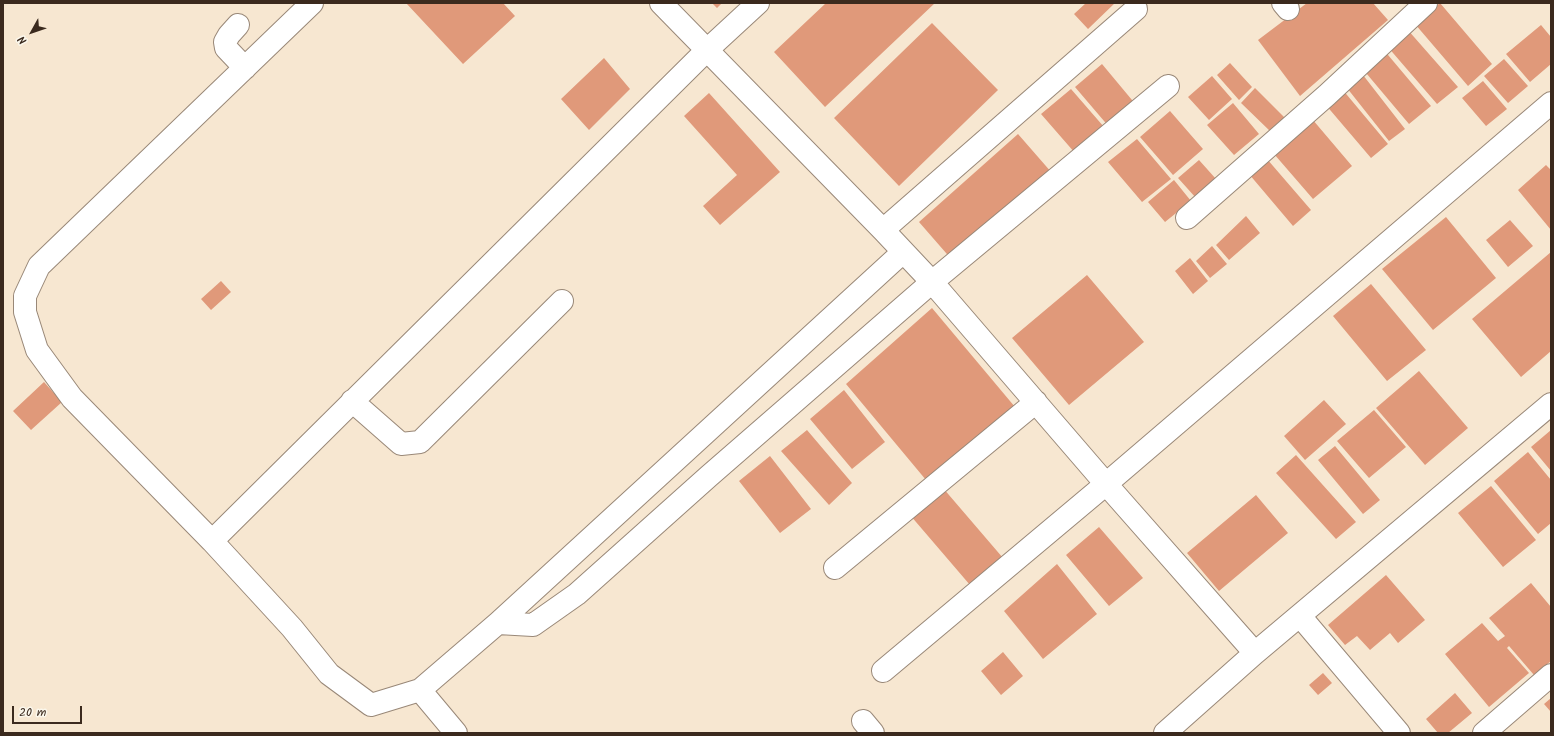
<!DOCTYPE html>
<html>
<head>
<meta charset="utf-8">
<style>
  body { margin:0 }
  #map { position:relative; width:1554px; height:736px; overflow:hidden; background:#f7e7d1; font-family:Kalam,sans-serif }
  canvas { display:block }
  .frame { position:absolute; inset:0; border:4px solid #3b2a1e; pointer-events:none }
  .north { position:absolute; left:12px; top:12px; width:40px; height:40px; -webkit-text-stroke:3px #fbf7ec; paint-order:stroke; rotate:230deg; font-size:11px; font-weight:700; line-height:16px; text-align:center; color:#3b2a1e }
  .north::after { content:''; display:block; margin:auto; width:14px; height:18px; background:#3b2a1e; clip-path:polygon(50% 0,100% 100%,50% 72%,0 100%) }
  .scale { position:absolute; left:12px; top:706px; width:70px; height:18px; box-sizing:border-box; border:2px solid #3b2a1e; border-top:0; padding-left:5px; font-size:12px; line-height:14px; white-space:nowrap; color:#3b2a1e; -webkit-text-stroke:3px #fbf7ec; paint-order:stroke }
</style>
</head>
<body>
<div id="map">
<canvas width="1554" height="736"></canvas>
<div class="frame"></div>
<div class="north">N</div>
<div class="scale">20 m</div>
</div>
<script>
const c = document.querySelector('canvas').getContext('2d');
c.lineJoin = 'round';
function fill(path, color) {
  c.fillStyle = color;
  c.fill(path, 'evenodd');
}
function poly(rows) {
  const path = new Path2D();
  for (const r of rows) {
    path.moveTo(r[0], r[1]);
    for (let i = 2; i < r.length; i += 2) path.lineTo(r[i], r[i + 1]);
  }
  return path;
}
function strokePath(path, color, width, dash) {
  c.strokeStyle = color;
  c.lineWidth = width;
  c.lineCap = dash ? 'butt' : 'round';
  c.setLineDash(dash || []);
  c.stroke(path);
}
fill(poly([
  [406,3,503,3,515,16,463,64],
  [712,3,722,3,717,8],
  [826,3,935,3,825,107,774,52],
  [1086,3,1115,3,1088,29,1074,14],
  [1307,3,1373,3,1388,20,1300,96,1258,40],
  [1440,3,1492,64,1468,86,1415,24],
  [932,23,998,90,899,186,834,118],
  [1541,25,1551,37,1551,64,1530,82,1506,54],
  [1407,29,1458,87,1437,104,1387,46],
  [1383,49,1431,106,1409,124,1361,67],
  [604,58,630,89,589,130,561,99],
  [1504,59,1528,86,1508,103,1484,76],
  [1230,63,1252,87,1239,100,1217,75],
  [1102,64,1137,106,1110,128,1075,87],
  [1363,75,1405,129,1389,141,1347,88],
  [1212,76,1232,99,1209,120,1188,97],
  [1483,81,1507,109,1486,126,1462,98],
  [1255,88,1285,118,1271,132,1241,103],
  [1071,89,1104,127,1075,153,1041,114],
  [1342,89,1388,144,1371,158,1325,104],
  [709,93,780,172,720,225,703,206,737,175,684,116],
  [1233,103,1259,134,1234,155,1207,125],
  [1170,111,1203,149,1173,175,1140,137],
  [1307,113,1352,166,1313,199,1268,147],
  [1018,134,1052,173,953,261,919,222],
  [1137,139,1171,179,1142,202,1108,162],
  [1267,159,1311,210,1293,226,1249,174],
  [1199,160,1216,179,1196,198,1178,178],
  [1546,165,1551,170,1551,230,1518,190],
  [1174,180,1191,201,1165,222,1148,202],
  [1246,216,1260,233,1229,260,1216,245],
  [1446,217,1496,278,1433,330,1382,269],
  [1510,220,1533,246,1508,267,1486,240],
  [1212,246,1227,264,1210,278,1196,261],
  [1551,252,1551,351,1521,377,1472,319],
  [1190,258,1208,281,1193,294,1175,271],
  [1087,275,1144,342,1069,405,1012,338],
  [221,281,231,292,211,310,201,299],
  [1371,284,1426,350,1387,381,1333,316],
  [932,308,1015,407,926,480,846,384],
  [1419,371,1468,428,1425,465,1376,408],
  [44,382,62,402,31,430,13,411],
  [844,390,885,442,852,469,810,419],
  [1324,400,1346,424,1305,460,1284,436],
  [1374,410,1406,447,1369,478,1337,441],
  [807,430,852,483,829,505,781,451],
  [1551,430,1551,471,1531,447],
  [1335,446,1380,500,1363,514,1318,460],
  [1528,452,1551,480,1551,523,1538,534,1494,481],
  [1296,455,1356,522,1336,539,1276,473],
  [770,456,811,509,780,533,739,481],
  [1491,486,1536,540,1503,567,1458,513],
  [943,488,1003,558,970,585,910,515],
  [1256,495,1288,533,1219,591,1187,553],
  [1099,527,1143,578,1109,606,1066,555],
  [1057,564,1097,614,1043,659,1004,611],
  [1386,575,1425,620,1398,643,1390,633,1370,650,1357,636,1345,645,1328,625],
  [1531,583,1551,607,1551,661,1534,675,1509,646,1507,648,1529,673,1489,707,1445,654,1482,623,1498,641,1505,636,1489,618],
  [1003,652,1023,676,1001,695,981,671],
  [1323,673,1332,683,1318,695,1309,685],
  [1455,693,1472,713,1448,733,1438,733,1426,719],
  [1551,698,1551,712,1544,704]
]), '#e0997a');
const minor = poly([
  [312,3,39,266,25,296,25,312,37,350,72,398,212,541,292,628,329,674,371,705,420,690,498,623,533,625,577,594,709,476,932,282,1168,86],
  [661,3,883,230,932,282,1106,484,1255,653],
  [1283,3,1288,9],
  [238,25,229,35,225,42,226,48,245,68],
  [1187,218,1327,95,1426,3],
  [883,230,1136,9],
  [352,401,401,444,420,442,562,301],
  [212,541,707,50,758,3],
  [835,568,1036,402],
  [1300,616,1399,733],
  [498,623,903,252],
  [883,671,1106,484,1551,103],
  [420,690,456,733],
  [863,721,873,733],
  [1165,733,1255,653,1551,404],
  [1484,733,1551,675]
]);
strokePath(minor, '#998878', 24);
strokePath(minor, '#fff', 22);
</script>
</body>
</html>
